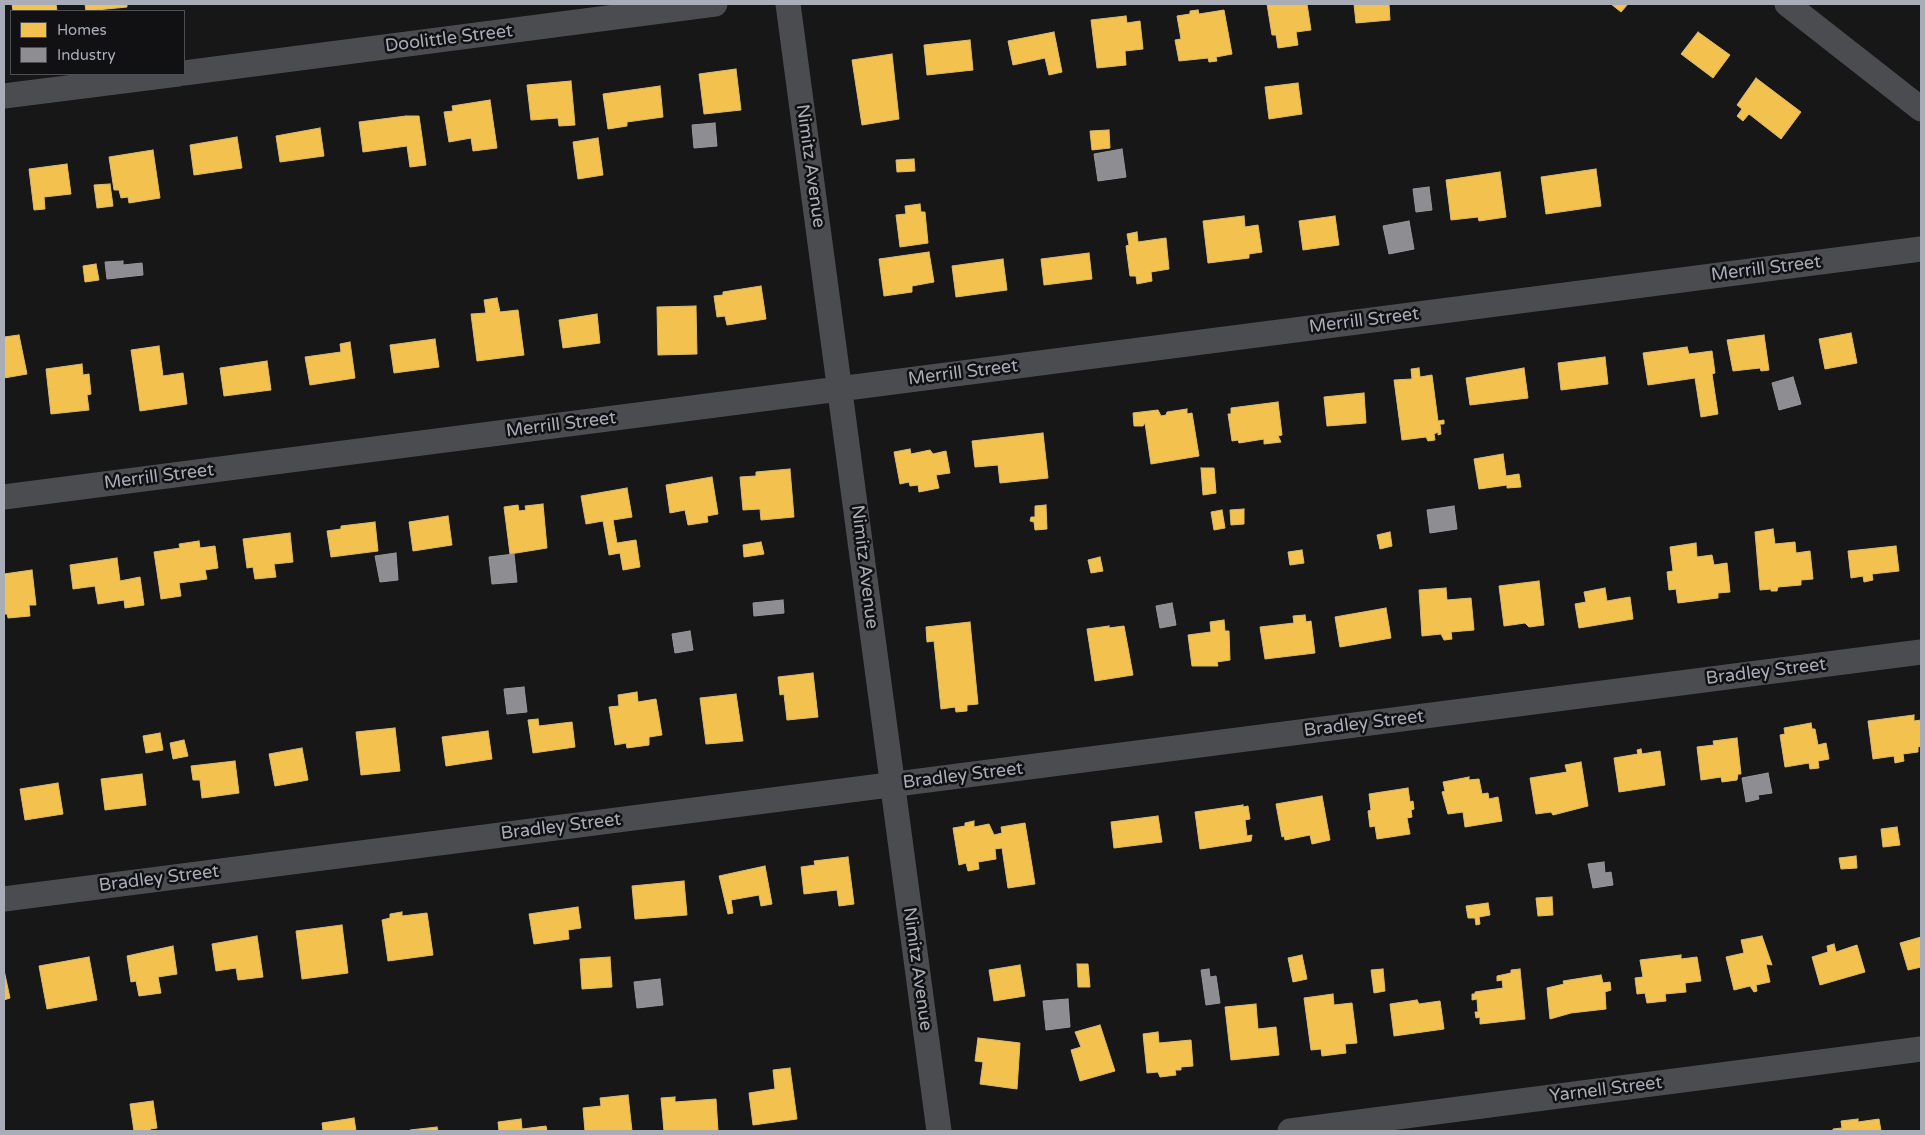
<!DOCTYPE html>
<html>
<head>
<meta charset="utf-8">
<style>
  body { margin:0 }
  #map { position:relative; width:1925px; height:1135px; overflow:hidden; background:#171717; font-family:"Varela Round",sans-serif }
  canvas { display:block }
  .frame { position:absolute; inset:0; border:5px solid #a9adb8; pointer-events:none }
  .legend { position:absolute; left:10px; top:10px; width:175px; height:65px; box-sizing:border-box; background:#111113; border:1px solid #4e4f55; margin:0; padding:6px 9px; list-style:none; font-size:15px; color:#a9adb8 }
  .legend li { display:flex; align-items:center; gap:10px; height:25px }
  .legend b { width:25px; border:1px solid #4e4f55 }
</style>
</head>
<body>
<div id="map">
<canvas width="1925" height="1135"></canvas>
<div class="frame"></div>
<ul class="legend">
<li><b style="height:14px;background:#f2c14e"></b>Homes</li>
<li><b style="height:14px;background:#8d8d92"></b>Industry</li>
</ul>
</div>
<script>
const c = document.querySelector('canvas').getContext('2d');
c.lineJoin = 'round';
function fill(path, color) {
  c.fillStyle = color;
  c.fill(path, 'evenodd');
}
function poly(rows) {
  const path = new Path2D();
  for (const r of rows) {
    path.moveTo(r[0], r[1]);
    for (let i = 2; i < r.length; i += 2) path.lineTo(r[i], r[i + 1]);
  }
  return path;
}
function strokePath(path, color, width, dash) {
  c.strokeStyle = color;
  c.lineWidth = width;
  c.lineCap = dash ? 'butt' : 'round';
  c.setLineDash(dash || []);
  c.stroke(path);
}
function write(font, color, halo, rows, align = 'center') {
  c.font = font + ' "Varela Round",sans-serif';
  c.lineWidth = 5;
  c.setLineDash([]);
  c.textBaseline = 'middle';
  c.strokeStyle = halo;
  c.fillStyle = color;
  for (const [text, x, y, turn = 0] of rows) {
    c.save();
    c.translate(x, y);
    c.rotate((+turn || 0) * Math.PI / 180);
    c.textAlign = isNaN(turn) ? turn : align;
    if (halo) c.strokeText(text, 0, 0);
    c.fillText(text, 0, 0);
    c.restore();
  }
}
const homes = poly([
  [12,4,56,4,57,11,13,11,12,4],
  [85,4,127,4,127,7,86,11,85,4],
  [1267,4,1307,4,1311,30,1296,32,1298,45,1278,48,1276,35,1272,35,1267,4],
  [1354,4,1389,4,1390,20,1356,23,1354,4],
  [1611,4,1628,4,1621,12,1611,4],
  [1198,10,1199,14,1224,10,1232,54,1216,57,1217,61,1209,62,1208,58,1179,61,1175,40,1181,39,1177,16,1190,14,1190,11,1198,10],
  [1126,16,1127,23,1140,21,1143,49,1125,51,1126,65,1097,68,1091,20,1126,16],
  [1054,32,1062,72,1049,75,1045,58,1013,65,1008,41,1054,32],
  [1698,32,1730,55,1713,78,1681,54,1698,32],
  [970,40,973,70,927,75,924,45,970,40],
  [892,54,899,119,862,125,852,60,892,54],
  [736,69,741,110,704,114,699,74,736,69],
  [1756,78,1801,112,1781,139,1749,114,1743,121,1737,116,1742,109,1737,105,1756,78],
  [571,81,575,125,559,126,558,118,531,120,527,85,571,81],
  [1298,83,1302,114,1269,119,1265,87,1298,83],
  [660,86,663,117,627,122,627,126,608,129,603,94,660,86],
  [490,100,497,148,473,151,471,138,449,142,444,112,453,111,452,106,490,100],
  [406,116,419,116,426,165,410,167,407,146,363,152,359,122,406,116],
  [320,128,324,156,280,162,276,136,320,128],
  [1109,130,1110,148,1092,150,1090,131,1109,130],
  [237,137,242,168,194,175,190,145,237,137],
  [598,138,603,175,578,179,573,142,598,138],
  [153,150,160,198,129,203,128,197,121,198,119,190,114,190,109,157,153,150],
  [914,159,915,171,897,172,896,160,914,159],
  [67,164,71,194,44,197,45,209,34,210,29,169,67,164],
  [1596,169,1601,206,1546,214,1541,177,1596,169],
  [1500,172,1506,217,1479,221,1478,217,1451,220,1446,180,1500,172],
  [110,184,113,206,97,208,94,185,110,184],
  [920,204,921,212,925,212,928,243,900,247,896,215,906,214,905,206,920,204],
  [1244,216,1245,227,1258,225,1262,252,1249,254,1249,258,1208,263,1203,221,1244,216],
  [1335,216,1339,245,1303,250,1299,221,1335,216],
  [1137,232,1138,242,1166,238,1169,269,1151,272,1152,281,1137,284,1136,276,1130,276,1126,246,1129,245,1127,234,1137,232],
  [929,252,934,282,912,286,912,292,884,296,879,259,929,252],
  [1089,253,1092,279,1044,285,1041,259,1089,253],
  [1003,259,1007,290,956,297,952,266,1003,259],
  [96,264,99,280,85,282,83,266,96,264],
  [761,286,766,319,727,325,725,316,717,317,714,296,723,295,723,292,761,286],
  [497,298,500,312,518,310,524,355,477,361,471,314,486,313,484,300,497,298],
  [696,306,697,354,658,355,657,307,696,306],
  [597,314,600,343,563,348,559,320,597,314],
  [1851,333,1857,363,1825,369,1819,339,1851,333],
  [19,335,27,374,4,378,4,337,19,335],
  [1764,335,1769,370,1761,371,1760,368,1733,371,1727,340,1764,335],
  [435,339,439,367,394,373,390,345,435,339],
  [350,342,355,378,310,385,305,357,341,352,340,344,350,342],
  [159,346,163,376,183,373,187,404,140,411,131,350,159,346],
  [1687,347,1689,354,1712,351,1715,373,1712,374,1718,414,1701,417,1695,378,1648,385,1643,353,1687,347],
  [1605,357,1608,384,1561,390,1558,363,1605,357],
  [267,361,271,390,224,396,220,368,267,361],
  [82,364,83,375,89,374,91,394,87,395,89,410,51,414,46,369,82,364],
  [1419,368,1420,377,1432,375,1438,421,1444,420,1444,424,1440,424,1441,434,1438,435,1438,432,1434,434,1435,440,1428,441,1426,437,1402,440,1394,380,1412,379,1411,369,1419,368],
  [1524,368,1528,398,1470,405,1466,378,1524,368],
  [1364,393,1366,423,1327,426,1324,397,1364,393],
  [1278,402,1282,435,1278,436,1281,442,1264,444,1264,439,1239,443,1238,440,1232,441,1228,414,1231,414,1231,408,1278,402],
  [1187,409,1187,414,1192,413,1199,456,1151,464,1145,423,1143,426,1134,426,1133,413,1158,410,1161,416,1166,415,1167,412,1187,409],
  [1043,433,1048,478,1000,483,998,465,975,467,972,441,1043,433],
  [910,449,911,454,930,450,933,454,946,451,950,473,936,475,939,488,919,492,918,485,910,486,909,482,900,484,894,452,910,449],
  [1503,454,1506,476,1519,474,1521,487,1507,488,1507,485,1479,489,1474,459,1503,454],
  [1201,468,1214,468,1216,493,1203,495,1201,468],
  [790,469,794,517,761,520,760,509,743,510,740,477,756,476,756,472,790,469],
  [712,477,718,514,707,516,708,522,688,525,685,510,670,513,666,485,712,477],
  [627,488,632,517,613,520,617,543,636,540,640,567,623,570,620,553,609,555,603,521,586,524,581,496,627,488],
  [543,504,547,548,510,554,504,507,518,505,519,511,526,510,525,506,543,504],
  [1046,505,1047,529,1035,530,1034,522,1030,521,1031,517,1035,517,1035,506,1046,505],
  [1244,509,1244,524,1231,525,1230,510,1244,509],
  [1222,510,1225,528,1214,530,1211,512,1222,510],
  [448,516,452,545,413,551,409,522,448,516],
  [375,522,378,551,331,557,327,531,341,529,341,526,375,522],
  [1773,529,1775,544,1795,542,1796,553,1810,551,1813,579,1801,580,1801,585,1778,587,1777,591,1771,591,1771,589,1760,590,1755,532,1773,529],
  [1390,532,1392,546,1380,549,1377,535,1390,532],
  [290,533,293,562,274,564,276,577,255,579,253,567,247,568,243,539,290,533],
  [199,541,200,548,215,546,218,568,205,570,207,579,179,583,181,596,161,599,154,552,180,548,179,544,199,541],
  [761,542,764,554,744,557,743,545,761,542],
  [1696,543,1697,557,1712,555,1714,565,1727,563,1730,592,1718,593,1718,598,1678,603,1676,589,1669,590,1667,572,1673,571,1670,547,1696,543],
  [1896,546,1899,571,1872,574,1873,580,1864,582,1863,576,1851,578,1848,551,1896,546],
  [1302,550,1304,563,1290,565,1288,552,1302,550],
  [1100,557,1103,571,1091,573,1088,560,1100,557],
  [117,558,120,581,140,577,144,605,125,608,124,600,98,604,95,586,73,589,70,565,117,558],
  [32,570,36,605,29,605,30,616,8,618,7,614,4,614,4,574,32,570],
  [1539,581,1544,625,1529,627,1525,623,1504,626,1499,586,1539,581],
  [1446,588,1447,600,1471,598,1474,630,1451,632,1452,639,1444,640,1441,634,1422,636,1419,590,1446,588],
  [1605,588,1607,601,1630,597,1633,619,1579,628,1575,604,1586,602,1584,592,1605,588],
  [1386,608,1391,638,1340,647,1335,617,1386,608],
  [1305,615,1306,622,1311,621,1315,653,1265,659,1260,627,1294,623,1293,616,1305,615],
  [1224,620,1225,631,1229,631,1230,660,1217,662,1218,666,1192,666,1188,635,1211,632,1210,622,1224,620],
  [970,622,978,704,967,705,967,711,956,712,955,707,941,709,934,641,927,642,926,627,970,622],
  [1109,626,1109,628,1124,626,1133,675,1095,681,1087,629,1109,626],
  [813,673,818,717,787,720,784,694,780,695,778,677,813,673],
  [637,692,638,702,656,699,662,735,649,737,649,745,627,748,626,743,615,745,609,707,619,706,618,695,637,692],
  [736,694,743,741,706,744,700,698,736,694],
  [1914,715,1914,721,1921,720,1921,746,1918,747,1918,752,1903,754,1904,761,1895,763,1894,756,1873,759,1868,721,1914,715],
  [538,719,539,726,572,722,575,747,533,753,528,720,538,719],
  [1811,723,1812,729,1815,729,1818,745,1826,743,1829,759,1818,761,1819,768,1810,769,1809,763,1785,767,1780,735,1785,734,1784,728,1811,723],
  [395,728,400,771,361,775,356,732,395,728],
  [488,731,492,759,446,766,442,737,488,731],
  [160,733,163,750,146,753,143,736,160,733],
  [1737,738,1741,774,1738,774,1737,780,1722,782,1721,777,1701,780,1697,747,1714,745,1713,741,1737,738],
  [184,740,188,756,173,759,170,743,184,740],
  [302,748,308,780,275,786,269,754,302,748],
  [1641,749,1642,754,1660,751,1665,785,1619,792,1614,758,1638,754,1637,750,1641,749],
  [235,761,239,793,202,798,200,780,193,780,191,766,235,761],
  [1581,762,1588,806,1553,815,1551,812,1536,814,1530,778,1567,772,1565,765,1581,762],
  [142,774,146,805,105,810,101,779,142,774],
  [1469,777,1469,780,1479,779,1482,794,1488,793,1489,799,1498,797,1502,821,1465,827,1463,812,1448,814,1442,792,1445,791,1443,782,1469,777],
  [58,783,63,814,25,820,20,789,58,783],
  [1408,788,1410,802,1413,801,1414,809,1411,810,1412,817,1407,818,1410,834,1377,839,1375,826,1370,827,1368,811,1371,810,1369,794,1408,788],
  [1322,796,1330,840,1312,844,1310,835,1285,840,1284,836,1282,837,1276,804,1322,796],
  [1243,805,1243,807,1248,806,1250,819,1245,820,1247,836,1252,835,1251,841,1200,849,1195,812,1243,805],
  [1158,816,1162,842,1114,848,1111,822,1158,816],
  [974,821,974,827,989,824,994,835,1002,833,1001,827,1025,823,1035,884,1008,888,1002,848,995,849,996,859,978,862,979,869,968,871,966,863,959,865,953,828,965,826,965,823,974,821],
  [1897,827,1900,845,1883,847,1881,829,1897,827],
  [1856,856,1857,868,1841,869,1839,858,1856,856],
  [848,857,854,904,839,906,837,890,804,894,801,867,815,865,814,861,848,857],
  [765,866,772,904,761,906,759,895,731,900,733,913,728,914,719,876,765,866],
  [684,881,687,915,635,919,632,886,684,881],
  [1552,897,1553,915,1538,916,1536,898,1552,897],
  [1488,903,1490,915,1479,917,1480,924,1476,925,1475,918,1468,918,1466,906,1488,903],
  [578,907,581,928,568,930,569,939,534,944,529,914,578,907],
  [402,912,402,916,427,913,433,955,388,961,382,920,390,918,390,914,402,912],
  [342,925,348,973,302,979,296,931,342,925],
  [257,936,263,977,238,980,236,968,216,971,212,944,257,936],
  [1762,936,1772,965,1766,964,1770,982,1756,985,1757,991,1754,992,1750,986,1734,990,1726,957,1744,953,1741,940,1762,936],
  [1921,937,1921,967,1908,970,1900,943,1921,937],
  [1834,944,1836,952,1857,945,1865,972,1820,985,1812,957,1828,952,1827,946,1834,944],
  [173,946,177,974,158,977,161,993,139,996,136,981,131,982,127,956,173,946],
  [1302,955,1307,979,1293,982,1288,958,1302,955],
  [1681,955,1681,959,1697,957,1701,981,1685,983,1686,992,1665,994,1666,1001,1647,1003,1645,993,1637,994,1635,978,1643,977,1640,960,1681,955],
  [89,957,97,1000,47,1009,39,966,89,957],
  [610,957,612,987,582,989,580,959,610,957],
  [1077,964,1088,964,1090,987,1078,987,1077,964],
  [1020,965,1025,996,994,1001,989,970,1020,965],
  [1383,969,1385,991,1374,993,1371,970,1383,969],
  [1520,969,1525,1019,1480,1024,1480,1017,1476,1018,1475,1012,1478,1012,1477,999,1472,1000,1472,994,1475,994,1475,992,1503,988,1502,980,1497,981,1497,976,1511,973,1511,970,1520,969],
  [4,970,10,998,4,1000,4,970],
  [1601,975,1603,983,1610,982,1611,990,1605,992,1606,1009,1571,1013,1550,1019,1547,988,1564,984,1563,981,1601,975],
  [1333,994,1334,1005,1352,1003,1357,1043,1345,1044,1346,1053,1322,1056,1321,1049,1311,1050,1304,998,1333,994],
  [1417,1000,1419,1004,1440,1001,1444,1029,1394,1036,1390,1004,1417,1000],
  [1256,1004,1258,1029,1276,1027,1279,1055,1231,1060,1225,1007,1256,1004],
  [1100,1025,1115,1071,1080,1081,1071,1050,1081,1047,1075,1032,1100,1025],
  [1158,1032,1159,1043,1191,1040,1193,1066,1181,1067,1181,1070,1175,1070,1176,1075,1160,1077,1158,1072,1147,1073,1143,1034,1158,1032],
  [978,1038,1020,1043,1017,1089,980,1084,983,1062,975,1061,978,1038],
  [790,1068,797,1119,753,1125,749,1093,775,1089,773,1070,790,1068],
  [628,1095,632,1131,585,1131,583,1108,601,1106,600,1098,628,1095],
  [675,1097,675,1102,716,1099,718,1131,664,1131,661,1098,675,1097],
  [153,1101,157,1128,150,1129,151,1131,134,1131,130,1104,153,1101],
  [354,1118,356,1131,323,1131,322,1123,354,1118],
  [521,1119,522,1129,546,1126,547,1131,499,1131,498,1122,521,1119],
  [1858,1119,1858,1122,1879,1119,1881,1131,1833,1131,1833,1129,1842,1128,1841,1121,1858,1119],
  [437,1127,438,1131,410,1131,410,1130,437,1127]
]);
fill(homes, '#f2c14e');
strokePath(homes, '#dcbb6e', 1);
const industry = poly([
  [715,123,717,146,694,148,692,125,715,123],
  [1122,149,1126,177,1098,181,1094,154,1122,149],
  [1429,187,1432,210,1416,212,1413,189,1429,187],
  [1409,221,1414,249,1389,254,1383,226,1409,221],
  [123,261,123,265,142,263,143,275,107,279,105,262,123,261],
  [1793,377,1801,404,1779,410,1772,383,1793,377],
  [1454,506,1457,529,1430,533,1427,510,1454,506],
  [396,553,398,580,380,582,375,556,396,553],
  [514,554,517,582,492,584,489,557,514,554],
  [783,600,784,613,754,616,753,603,783,600],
  [1172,603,1176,625,1160,628,1156,606,1172,603],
  [690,631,693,650,675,653,672,634,690,631],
  [524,687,527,712,507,714,504,689,524,687],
  [1768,773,1772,793,1758,795,1759,799,1746,802,1742,778,1768,773],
  [1604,862,1605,873,1611,872,1613,885,1593,888,1588,864,1604,862],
  [1209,969,1210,977,1216,976,1220,1003,1206,1005,1201,970,1209,969],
  [660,979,663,1005,637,1008,634,982,660,979],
  [1068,999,1070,1027,1046,1030,1043,1001,1068,999]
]);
fill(industry, '#8d8d92');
strokePath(industry, '#95979d', 1);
strokePath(poly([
  [788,4,939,1131],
  [1787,4,1921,109],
  [184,73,715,4],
  [4,96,178,74],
  [4,497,1921,249],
  [4,899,1921,652],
  [1290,1131,1921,1049]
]), '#4b4c50', 25);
write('18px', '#a9adb8', '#111113', [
  ["Doolittle Street",449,39,-7],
  ["Nimitz Avenue",810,166,82],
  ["Merrill Street",1766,269,-7],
  ["Merrill Street",1364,321,-7],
  ["Merrill Street",963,373,-7],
  ["Merrill Street",561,425,-7],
  ["Merrill Street",159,477,-7],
  ["Nimitz Avenue",864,567,83],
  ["Bradley Street",1766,672,-7],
  ["Bradley Street",1364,724,-7],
  ["Bradley Street",963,776,-7],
  ["Bradley Street",561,827,-7],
  ["Bradley Street",159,879,-7],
  ["Nimitz Avenue",917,969,82],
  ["Yarnell Street",1606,1090,-7]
]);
</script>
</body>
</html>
